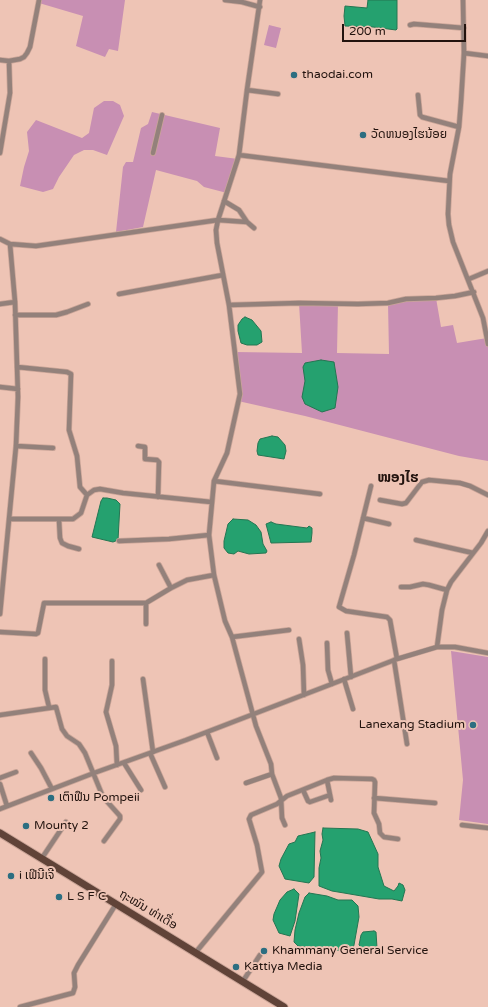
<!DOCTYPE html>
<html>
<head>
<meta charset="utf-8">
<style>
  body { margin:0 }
  #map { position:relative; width:488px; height:1007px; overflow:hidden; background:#eec4b5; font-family:"Varela Round",sans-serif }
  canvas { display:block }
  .scale { position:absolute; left:342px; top:24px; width:124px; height:18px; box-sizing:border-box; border:2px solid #22130e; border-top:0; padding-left:5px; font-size:12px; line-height:14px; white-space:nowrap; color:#22130e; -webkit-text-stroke:3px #eec4b5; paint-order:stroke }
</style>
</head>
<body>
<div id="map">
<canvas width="488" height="1007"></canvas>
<div class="scale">200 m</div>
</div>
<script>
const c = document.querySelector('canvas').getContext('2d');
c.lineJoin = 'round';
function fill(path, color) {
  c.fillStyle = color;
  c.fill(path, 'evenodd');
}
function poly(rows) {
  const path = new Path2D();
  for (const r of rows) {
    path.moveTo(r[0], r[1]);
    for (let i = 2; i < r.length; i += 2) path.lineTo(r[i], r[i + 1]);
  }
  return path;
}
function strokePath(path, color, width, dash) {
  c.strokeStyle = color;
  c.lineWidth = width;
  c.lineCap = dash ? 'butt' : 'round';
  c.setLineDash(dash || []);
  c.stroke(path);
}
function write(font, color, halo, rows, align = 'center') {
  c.font = font + ' "Varela Round","Noto Sans Lao",sans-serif';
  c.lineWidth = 4;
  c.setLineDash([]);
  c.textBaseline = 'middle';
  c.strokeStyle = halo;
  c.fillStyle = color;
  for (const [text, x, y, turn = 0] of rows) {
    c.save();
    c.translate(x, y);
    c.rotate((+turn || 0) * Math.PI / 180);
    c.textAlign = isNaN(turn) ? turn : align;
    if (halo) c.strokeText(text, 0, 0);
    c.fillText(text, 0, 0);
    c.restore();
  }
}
fill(poly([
  [39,0,125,0,118,51,109,49,105,57,76,46,83,16,39,3],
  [269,25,281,28,276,48,264,45],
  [104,101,113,101,120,105,124,116,107,155,93,150,84,150,74,155,59,177,53,189,43,192,20,186,24,167,29,151,27,132,36,120,82,138,89,133,94,108],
  [152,112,220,128,215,156,238,159,227,193,204,187,197,181,156,170,143,227,116,232,123,167,126,162,133,162,141,128,148,124],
  [436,298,441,327,453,325,457,343,487,338,488,344,488,461,459,456,305,416,238,401,235,352,302,353,299,303,338,303,337,353,389,354,388,303,406,299],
  [451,651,488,657,488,824,459,820,463,780]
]), '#c88fb3');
const water = poly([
  [368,0,397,0,397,29,396,30,373,27,345,26,344,16,345,6,367,8,368,0],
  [245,317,252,320,261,331,262,342,257,345,247,345,241,343,238,331,238,325,242,319,245,317],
  [321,360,334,362,338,387,335,408,322,412,305,404,302,397,305,381,303,367,305,363,321,360],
  [272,436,278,437,285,445,286,451,284,459,258,455,257,451,258,443,260,439,272,436],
  [103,498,107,498,116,500,120,504,118,540,113,542,92,537,101,501,103,498],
  [233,519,248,520,256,525,261,532,263,544,267,551,266,553,249,554,238,551,234,554,228,553,224,548,224,541,228,524,233,519],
  [271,522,276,524,307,528,309,526,312,528,312,533,311,542,271,543,266,524,271,522],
  [323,828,358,829,368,832,378,854,378,867,384,886,394,891,398,886,399,883,403,885,405,890,402,901,392,899,379,899,344,893,332,891,319,886,319,868,321,858,320,851,323,840,322,834,323,828],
  [315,832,314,877,309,883,285,879,279,866,281,859,289,844,295,842,298,836,315,832],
  [294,889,299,894,295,921,290,936,279,933,273,920,274,914,280,900,287,892,294,889],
  [309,893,327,896,338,900,352,900,358,906,359,917,354,945,352,951,324,950,298,946,294,942,295,930,299,913,305,897,309,893],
  [374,931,376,932,377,948,373,952,364,950,359,945,361,935,363,932,374,931]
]);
fill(water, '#25a16f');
strokePath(water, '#247652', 1);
const street = poly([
  [225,0,242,2,260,7],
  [260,0,247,90,239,155,218,220,216,230,217,243,229,305,240,394,227,453,214,481,209,535,214,575,225,621,232,637,256,726,271,764,272,774,281,798,282,818,285,825],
  [463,0,464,53,461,102,459,127,450,174,448,214,449,225,453,242,483,318,488,344],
  [410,25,414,24,464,28],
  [464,53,488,56],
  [0,60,9,61,20,59,24,57,27,53,30,47,39,0],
  [247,90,278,94],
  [418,95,420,115,422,117,459,127],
  [0,153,10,93,9,61],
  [153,153,162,115],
  [239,155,449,181],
  [224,201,239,210,247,222],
  [0,239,10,244,36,246,218,220,247,222,254,228],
  [469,279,488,271],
  [119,294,223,275],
  [0,304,15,302],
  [229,305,299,303,358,304,388,303,406,299,436,298,455,296,474,292],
  [15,315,56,315,67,312,88,304],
  [17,367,67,372,71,374,69,430,77,456,80,487,87,495],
  [0,387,18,389],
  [16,446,53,448],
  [138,446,145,447,145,459,157,460,159,462,158,497],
  [214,481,320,494],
  [371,486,354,555,339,607,346,611,387,617,390,620,397,659],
  [380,500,402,504,406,503,422,482,429,480,460,483,470,486,488,495],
  [363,518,389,524],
  [9,519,73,519,81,513,87,495,94,490,100,489,123,493,211,502],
  [59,520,60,538,62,543,68,546,79,549],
  [416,540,473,553],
  [119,541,169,539,209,535],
  [159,565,171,588],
  [401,587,410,587,423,584,429,585,447,590],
  [146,603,146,624],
  [0,614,16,446,18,397,15,302,10,244],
  [0,632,36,634,38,633,44,603,146,603,171,588,187,580,214,575],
  [347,633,351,677],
  [232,637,289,630],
  [299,639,303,665,304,695],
  [327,643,328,670,332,684],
  [437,647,442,610,447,590,451,582,481,543,488,531],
  [45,659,45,690,49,707],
  [394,660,407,744],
  [112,661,112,685,106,712,116,746,117,765],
  [143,679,153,752],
  [344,679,353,709],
  [0,715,56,707,62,729,67,736,79,744,85,753,103,797,120,816,120,819,104,841],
  [207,732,217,758],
  [31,753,41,768,52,789],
  [150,753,165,787],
  [124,763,141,790],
  [0,778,16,772],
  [327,780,331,800],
  [246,783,272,774],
  [0,784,7,806],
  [303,790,308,801,310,802,330,795],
  [374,798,435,803],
  [0,809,94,773,186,740,397,659,437,647,455,647,488,653],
  [462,825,488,828],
  [42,858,66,822],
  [196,952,262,872,257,845,249,819,251,815,277,804,287,796,327,780,334,778,372,779,374,780,375,782,374,813,379,824,380,833,384,837,398,839],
  [243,981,260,955],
  [20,1007,73,993,75,987,74,973,78,965,116,904]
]);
const primary = poly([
  [0,833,284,1007]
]);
strokePath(street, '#c9a497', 6);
strokePath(primary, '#c9a497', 9);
strokePath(street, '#93817b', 4.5);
strokePath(primary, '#604338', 7);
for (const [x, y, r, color] of [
  [294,75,4,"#2c6e81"],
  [363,135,4,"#2c6e81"],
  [473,725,4,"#2c6e81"],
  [51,798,4,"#2c6e81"],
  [26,826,4,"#2c6e81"],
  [11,876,4,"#2c6e81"],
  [59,897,4,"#2c6e81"],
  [264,951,4,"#2c6e81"],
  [236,967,4,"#2c6e81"]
]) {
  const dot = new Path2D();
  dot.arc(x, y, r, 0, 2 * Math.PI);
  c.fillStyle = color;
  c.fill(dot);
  strokePath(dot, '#eec4b5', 1.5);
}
write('12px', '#22130e', '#eec4b5', [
  ["thaodai.com",302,75],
  ["ວັດຫນອງໄຮນ້ອຍ",371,135],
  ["Lanexang Stadium",465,725,"right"],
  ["ເຕົາຟືນ Pompeii",59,798],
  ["Mounty 2",34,826],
  ["i ເຟີນີເຈີ",19,876],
  ["L S F C",67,897],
  ["Khammany General Service",272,951],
  ["Kattiya Media",244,967]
], 'left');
write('12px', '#22130e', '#eec4b5', [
  ["ຖະໝົນ ທ່າເດື່ອ",148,910,31]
]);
write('bold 14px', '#22130e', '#eec4b5', [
  ["ໜອງໄຮ",398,478]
]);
</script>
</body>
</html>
